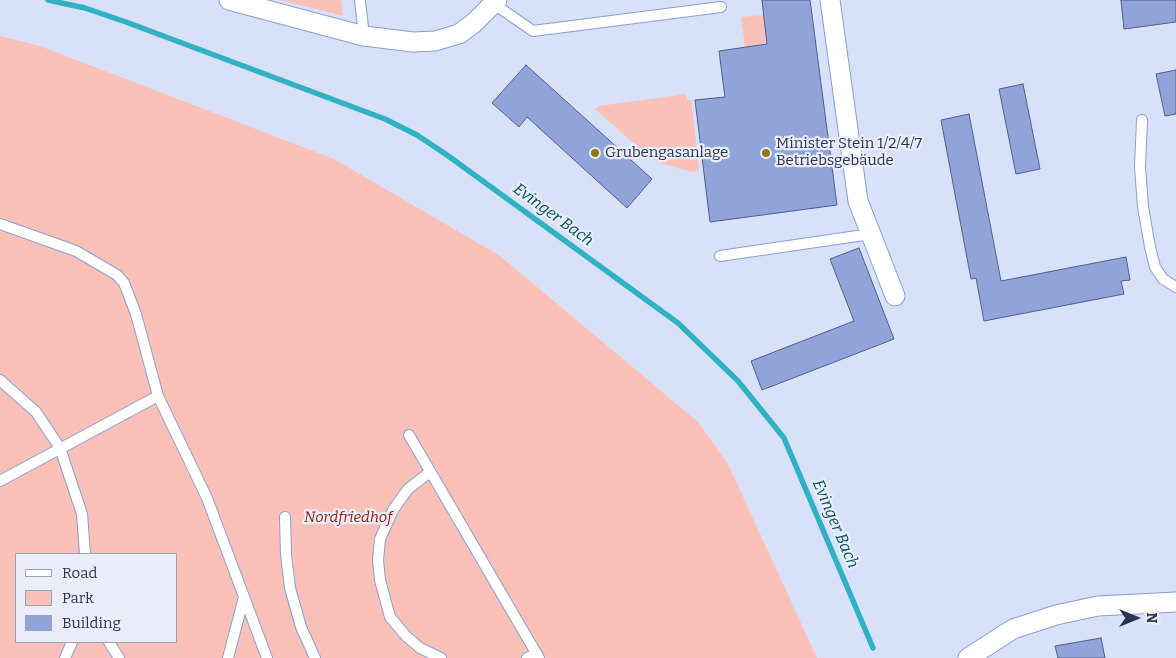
<!DOCTYPE html>
<html>
<head>
<meta charset="utf-8">
<style>
  body { margin:0 }
  #map { position:relative; width:1176px; height:658px; overflow:hidden; background:#d8e1f8; font-family:Bitter,serif }
  canvas { display:block }
  .legend { position:absolute; left:15px; top:553px; width:162px; height:90px; box-sizing:border-box; background:#e9eefa; border:1px solid #9da4b4; margin:0; padding:6px 9px; list-style:none; font-size:15px; color:#2c344a }
  .legend li { display:flex; align-items:center; gap:10px; height:25px }
  .legend b { width:25px; border:1px solid #9da4b4 }
  .north { position:absolute; left:1111px; top:593px; width:50px; height:50px; -webkit-text-stroke:4px #e9eefa; paint-order:stroke; rotate:90deg; font-size:14px; font-weight:700; line-height:20px; text-align:center; color:#2c344a }
  .north::after { content:''; display:block; margin:auto; width:18px; height:22px; background:#2c344a; clip-path:polygon(50% 0,100% 100%,50% 72%,0 100%) }
</style>
</head>
<body>
<div id="map">
<canvas width="1176" height="658"></canvas>
<ul class="legend">
<li><b style="height:6px;background:#fff"></b>Road</li>
<li><b style="height:14px;background:#fbc0b7"></b>Park</li>
<li><b style="height:14px;background:#91a4da"></b>Building</li>
</ul>
<div class="north">N</div>
</div>
<script>
const c = document.querySelector('canvas').getContext('2d');
c.lineJoin = 'round';
function fill(path, color) {
  c.fillStyle = color;
  c.fill(path, 'evenodd');
}
function poly(rows) {
  const path = new Path2D();
  for (const r of rows) {
    path.moveTo(r[0], r[1]);
    for (let i = 2; i < r.length; i += 2) path.lineTo(r[i], r[i + 1]);
  }
  return path;
}
function strokePath(path, color, width, dash) {
  c.strokeStyle = color;
  c.lineWidth = width;
  c.lineCap = dash ? 'butt' : 'round';
  c.setLineDash(dash || []);
  c.stroke(path);
}
function write(font, color, halo, rows, align = 'center') {
  c.font = font + ' Bitter,serif';
  c.lineWidth = 4.5;
  c.setLineDash([]);
  c.textBaseline = 'middle';
  c.strokeStyle = halo;
  c.fillStyle = color;
  for (const [text, x, y, turn = 0] of rows) {
    c.save();
    c.translate(x, y);
    c.rotate((+turn || 0) * Math.PI / 180);
    c.textAlign = isNaN(turn) ? turn : align;
    if (halo) c.strokeText(text, 0, 0);
    c.fillText(text, 0, 0);
    c.restore();
  }
}
fill(poly([
  [280,0,341,0,343,16],
  [764,15,767,44,745,47,741,17],
  [0,36,40,46,334,159,500,256,698,422,728,464,817,658,0,658],
  [16,554,176,554,176,642,16,642],
  [686,94,687,100,691,100,699,167,698,171,691,172,660,163,650,158,595,109,599,106]
]), '#fbc0b7');
strokePath(poly([
  [48,0,85,8,126,22,385,119,417,135,447,155,678,323,738,381,784,438,873,648]
]), '#31b2c4', 5.5);
const building = poly([
  [762,0,810,0,837,205,710,222,695,100,725,97,719,51,767,44,762,0],
  [1121,0,1176,0,1176,22,1124,29,1121,0],
  [526,65,652,179,627,208,527,117,519,127,492,103,526,65],
  [1176,70,1176,114,1165,116,1156,74,1176,70],
  [1023,84,1040,169,1016,174,999,89,1023,84],
  [969,114,1001,281,1126,257,1130,280,1121,281,1124,294,984,321,976,278,971,279,941,120,969,114],
  [859,248,894,339,762,390,751,361,854,321,830,259,859,248],
  [1101,638,1105,658,1058,658,1055,646,1101,638]
]);
fill(building, '#91a4da');
strokePath(building, '#4d5e8f', 1);
const lane = poly([
  [360,1,364,36],
  [494,4,533,31,721,7],
  [1142,120,1140,167,1143,207,1150,247,1155,267,1163,279,1176,287],
  [0,224,76,251,117,275,124,283,136,314,158,396,207,498,267,658],
  [720,256,871,234],
  [0,380,36,412,60,448,82,514,85,554],
  [409,435,539,658],
  [430,472,408,489,393,510,380,539,378,560,380,580,390,617,406,636,420,648,441,658],
  [0,481,158,396],
  [285,517,286,555,290,588,301,627,315,658],
  [109,642,119,658],
  [65,658,72,642],
  [228,658,244,597],
  [527,658,537,654]
]);
const street = poly([
  [229,0,364,36,413,42,435,41,459,34,474,23,497,0],
  [830,0,858,201,895,296],
  [968,658,1013,629,1056,615,1098,606,1176,602]
]);
strokePath(lane, '#8a9ed3', 12);
strokePath(street, '#8a9ed3', 21);
strokePath(lane, '#fff', 10);
strokePath(street, '#fff', 19);
for (const [x, y, r, color] of [
  [595,153,5,"#93751b"],
  [766,153,5,"#93751b"]
]) {
  const dot = new Path2D();
  dot.arc(x, y, r, 0, 2 * Math.PI);
  c.fillStyle = color;
  c.fill(dot);
  strokePath(dot, '#e9eefa', 2);
}
write('15px', '#2c344a', '#e9eefa', [
  ["Minister Stein 1/2/4/7",776,144],
  ["Betriebsgebäude",776,161],
  ["Grubengasanlage",605,153]
], 'left');
write('italic 15px', '#9a1511', '#e9eefa', [
  ["Nordfriedhof",348,518]
]);
write('italic 16px', '#004e57', '#e9eefa', [
  ["Evinger Bach",553,215,36],
  ["Evinger Bach",835,524,67]
]);
</script>
</body>
</html>
